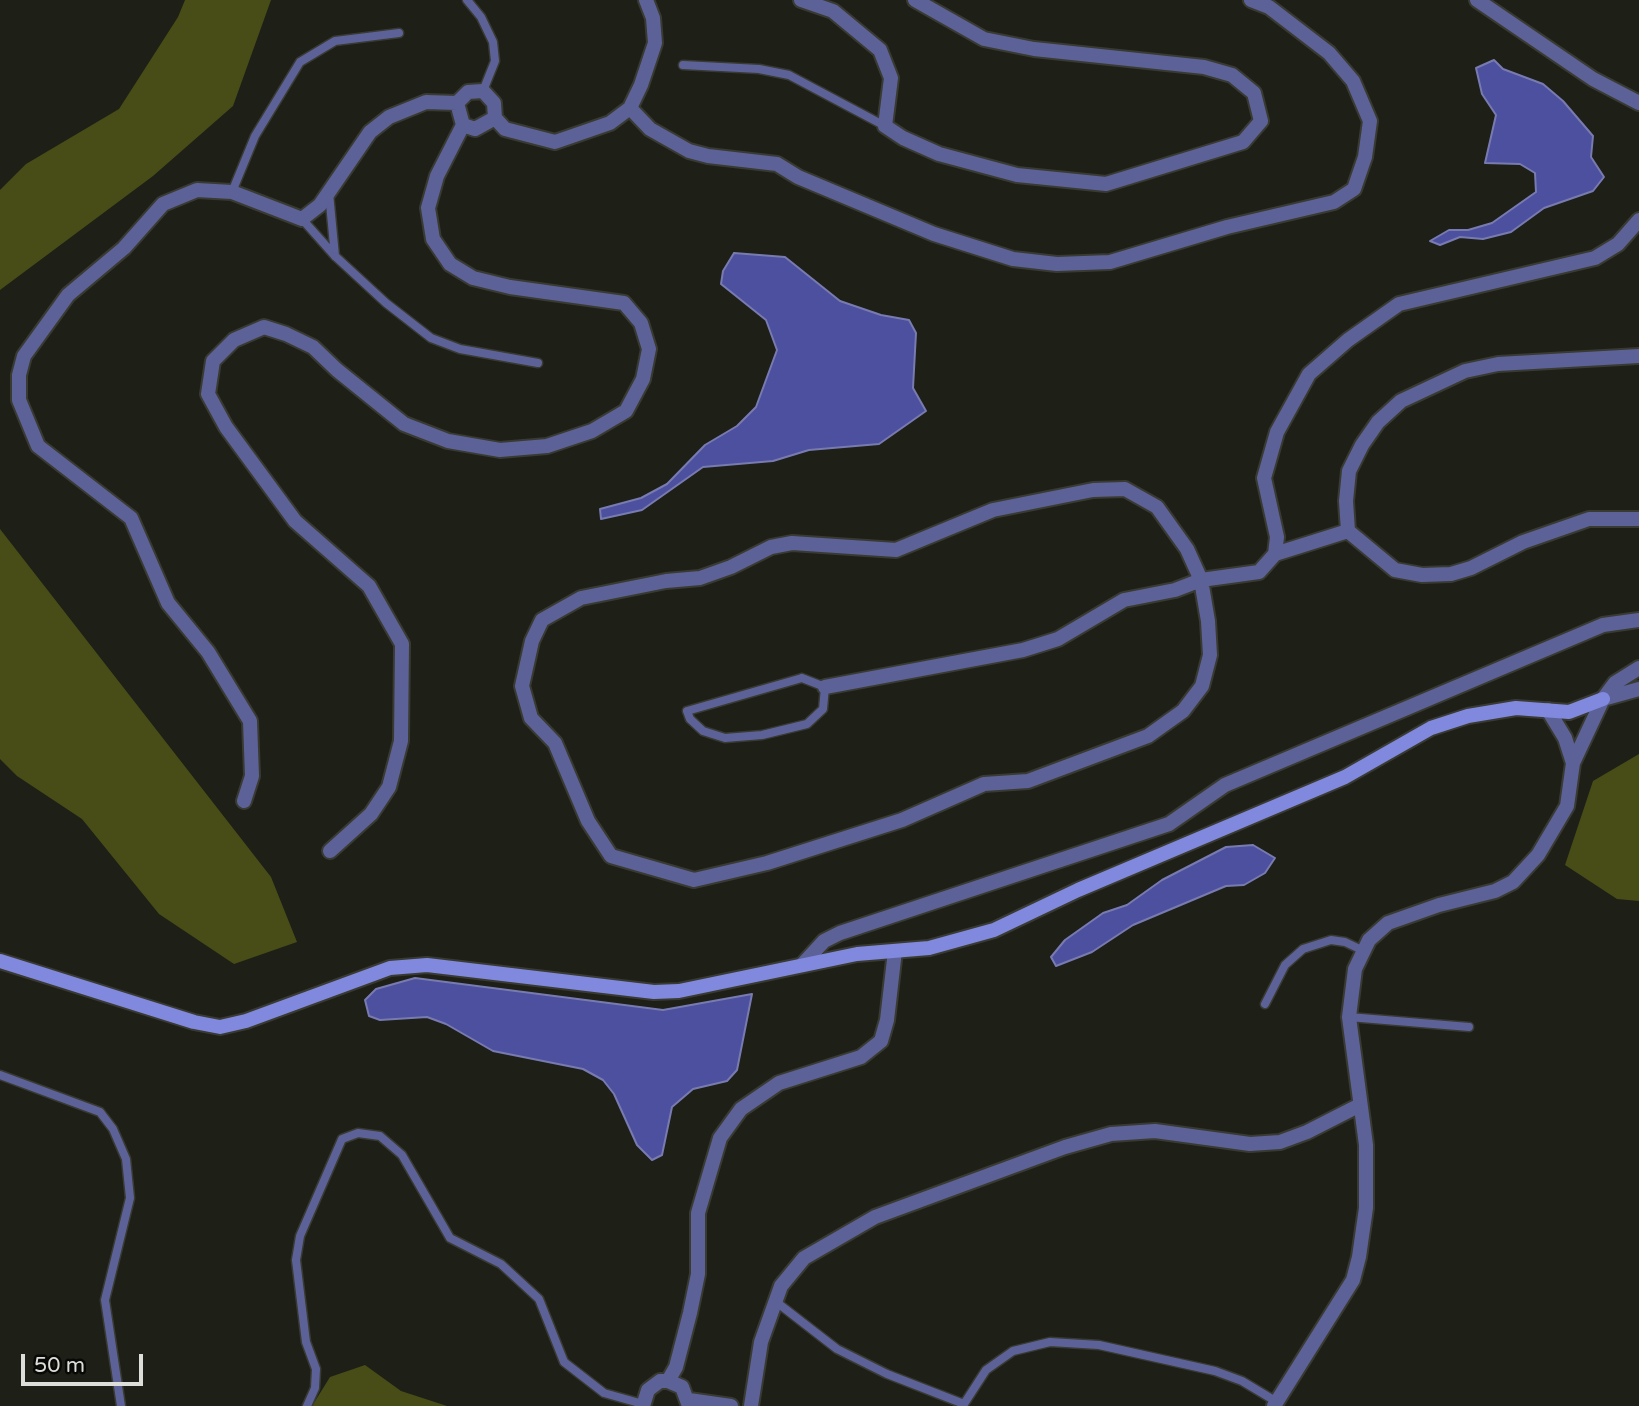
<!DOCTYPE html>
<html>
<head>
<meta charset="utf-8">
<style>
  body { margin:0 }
  #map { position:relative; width:1639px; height:1406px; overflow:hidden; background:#1e1f17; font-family:"Varela Round",sans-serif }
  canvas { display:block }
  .scale { position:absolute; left:21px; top:1354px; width:122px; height:32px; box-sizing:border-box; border:4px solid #ddded9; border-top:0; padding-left:9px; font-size:21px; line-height:24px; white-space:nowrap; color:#ddded9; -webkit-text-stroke:5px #080806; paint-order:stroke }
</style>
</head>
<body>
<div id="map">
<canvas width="1639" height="1406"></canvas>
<div class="scale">50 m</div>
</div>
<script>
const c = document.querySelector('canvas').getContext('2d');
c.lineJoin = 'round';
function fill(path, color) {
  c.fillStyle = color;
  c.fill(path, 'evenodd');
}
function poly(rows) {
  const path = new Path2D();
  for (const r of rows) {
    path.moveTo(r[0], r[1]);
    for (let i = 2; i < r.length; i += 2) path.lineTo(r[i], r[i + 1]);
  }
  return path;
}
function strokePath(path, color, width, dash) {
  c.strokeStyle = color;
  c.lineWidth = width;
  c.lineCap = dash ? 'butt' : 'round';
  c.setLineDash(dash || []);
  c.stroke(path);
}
fill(poly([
  [185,0,271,0,233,106,153,176,0,290,0,190,26,164,119,109,178,17],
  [0,529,271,877,297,942,234,964,159,914,82,819,17,776,0,759],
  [1639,754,1639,901,1617,899,1565,865,1593,781],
  [365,1365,401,1391,447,1406,312,1406,330,1377]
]), '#484d17');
const water = poly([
  [1494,60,1503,69,1543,84,1563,101,1593,136,1591,157,1604,177,1593,191,1544,208,1511,232,1483,239,1460,237,1440,245,1430,241,1449,230,1468,230,1492,223,1536,192,1535,173,1520,164,1485,163,1496,115,1482,94,1476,68,1494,60],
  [734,253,785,257,840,301,881,315,909,320,916,333,913,388,926,411,879,444,809,450,773,461,703,467,642,510,601,519,600,509,641,498,667,484,705,445,737,426,756,407,777,350,766,320,721,284,723,271,734,253],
  [1253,845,1275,858,1265,873,1244,885,1226,886,1133,925,1092,952,1056,966,1051,957,1065,940,1103,913,1127,905,1162,880,1226,847,1253,845],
  [415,978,663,1010,752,994,737,1070,727,1081,693,1089,672,1107,662,1155,652,1160,637,1145,614,1094,603,1080,583,1069,493,1051,446,1024,427,1017,380,1020,369,1016,365,1000,376,989,415,978]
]);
fill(water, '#4c509f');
strokePath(water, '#787bb0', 2);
const lane = poly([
  [467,0,481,17,493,42,495,61,483,91],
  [683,65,759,69,789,75,885,126],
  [232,192,255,136,300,62,335,41,399,33],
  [329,193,335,256],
  [302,219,335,256,386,303,431,338,460,349,538,363],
  [802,678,825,687,823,709,807,724,762,735,725,738,703,731,690,719,687,711,802,678],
  [1265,1004,1285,965,1303,949,1331,940,1345,942,1364,951],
  [1349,1017,1469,1027],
  [0,1075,100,1112,113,1129,126,1159,130,1198,105,1300,121,1406],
  [775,1301,837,1349,887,1374,964,1404,986,1370,1013,1351,1050,1342,1099,1345,1215,1371,1242,1381,1277,1402],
  [307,1406,315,1388,316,1369,306,1342,296,1260,300,1236,342,1139,358,1133,380,1136,402,1155,450,1238,501,1264,539,1299,564,1362,604,1393,643,1404]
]);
const street = poly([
  [801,0,833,11,880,50,891,78,885,126,903,138,939,154,1017,175,1106,184,1243,142,1261,121,1254,93,1232,75,1204,67,1034,49,984,39,915,0],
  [1477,0,1593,79,1639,103],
  [630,108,650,129,689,151,708,156,777,164,798,177,934,234,1013,259,1057,264,1110,262,1227,227,1334,202,1354,189,1365,157,1370,121,1353,81,1329,53,1269,7,1251,0],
  [463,125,475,129,495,118],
  [1639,356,1498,364,1465,371,1401,401,1378,422,1362,445,1349,471,1346,501,1348,531,1395,570,1422,575,1451,574,1471,568,1523,542,1589,519,1639,519],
  [1125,489,1157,507,1187,549,1201,580,1208,621,1210,655,1202,686,1183,711,1148,736,1028,781,984,784,902,820,767,863,694,880,611,856,588,821,555,743,531,718,522,686,532,641,542,620,581,598,666,581,700,578,731,567,771,547,792,543,896,550,993,510,1093,490,1125,489],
  [1275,554,1348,531],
  [825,687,1023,650,1058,639,1124,600,1175,590,1201,580,1259,572,1275,554,1277,537,1264,478,1277,432,1309,374,1348,340,1399,304,1595,258,1618,244,1639,220],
  [1603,699,1639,689],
  [1573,763,1603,699,1615,683,1639,668],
  [244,801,252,776,250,721,208,652,168,603,131,518,38,446,19,400,19,375,24,356,68,295,124,248,163,204,197,190,232,192,302,219,320,205,370,132,389,117,426,102,457,103,468,92,483,91,494,103,495,118,505,129,555,142,610,123,630,108,641,85,655,43,653,18,646,0],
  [330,851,371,814,389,787,401,741,402,644,369,586,295,521,226,427,208,394,213,361,234,340,264,327,286,334,313,347,337,370,404,424,448,441,500,450,547,446,592,431,626,411,643,379,649,349,641,323,624,303,510,287,473,278,450,264,433,239,428,208,437,176,463,125,457,103],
  [802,965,824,941,840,933,1169,824,1225,785,1603,625,1639,620],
  [668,1381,676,1367,690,1313,698,1274,698,1213,720,1138,741,1109,779,1083,861,1057,881,1041,887,1020,895,951],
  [689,1400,731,1406],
  [643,1406,648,1390,660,1381,668,1381,682,1387,689,1406],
  [751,1406,761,1342,781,1286,804,1258,875,1217,1065,1147,1111,1134,1155,1131,1250,1144,1280,1142,1307,1132,1360,1105],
  [1274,1406,1353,1280,1359,1257,1366,1208,1366,1145,1349,1017,1355,969,1369,940,1388,923,1439,905,1495,891,1513,882,1538,855,1567,806,1573,763,1565,738,1548,710]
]);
const secondary = poly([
  [0,961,194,1022,220,1027,246,1021,390,968,427,965,654,992,679,991,857,954,929,948,994,930,1078,890,1345,777,1431,728,1468,716,1516,708,1569,712,1603,699]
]);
strokePath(lane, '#393a32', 11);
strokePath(street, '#393a32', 18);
strokePath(secondary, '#393a32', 18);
strokePath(lane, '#5c6297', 8);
strokePath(street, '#5c6297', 14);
strokePath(secondary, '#8089de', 14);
</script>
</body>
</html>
